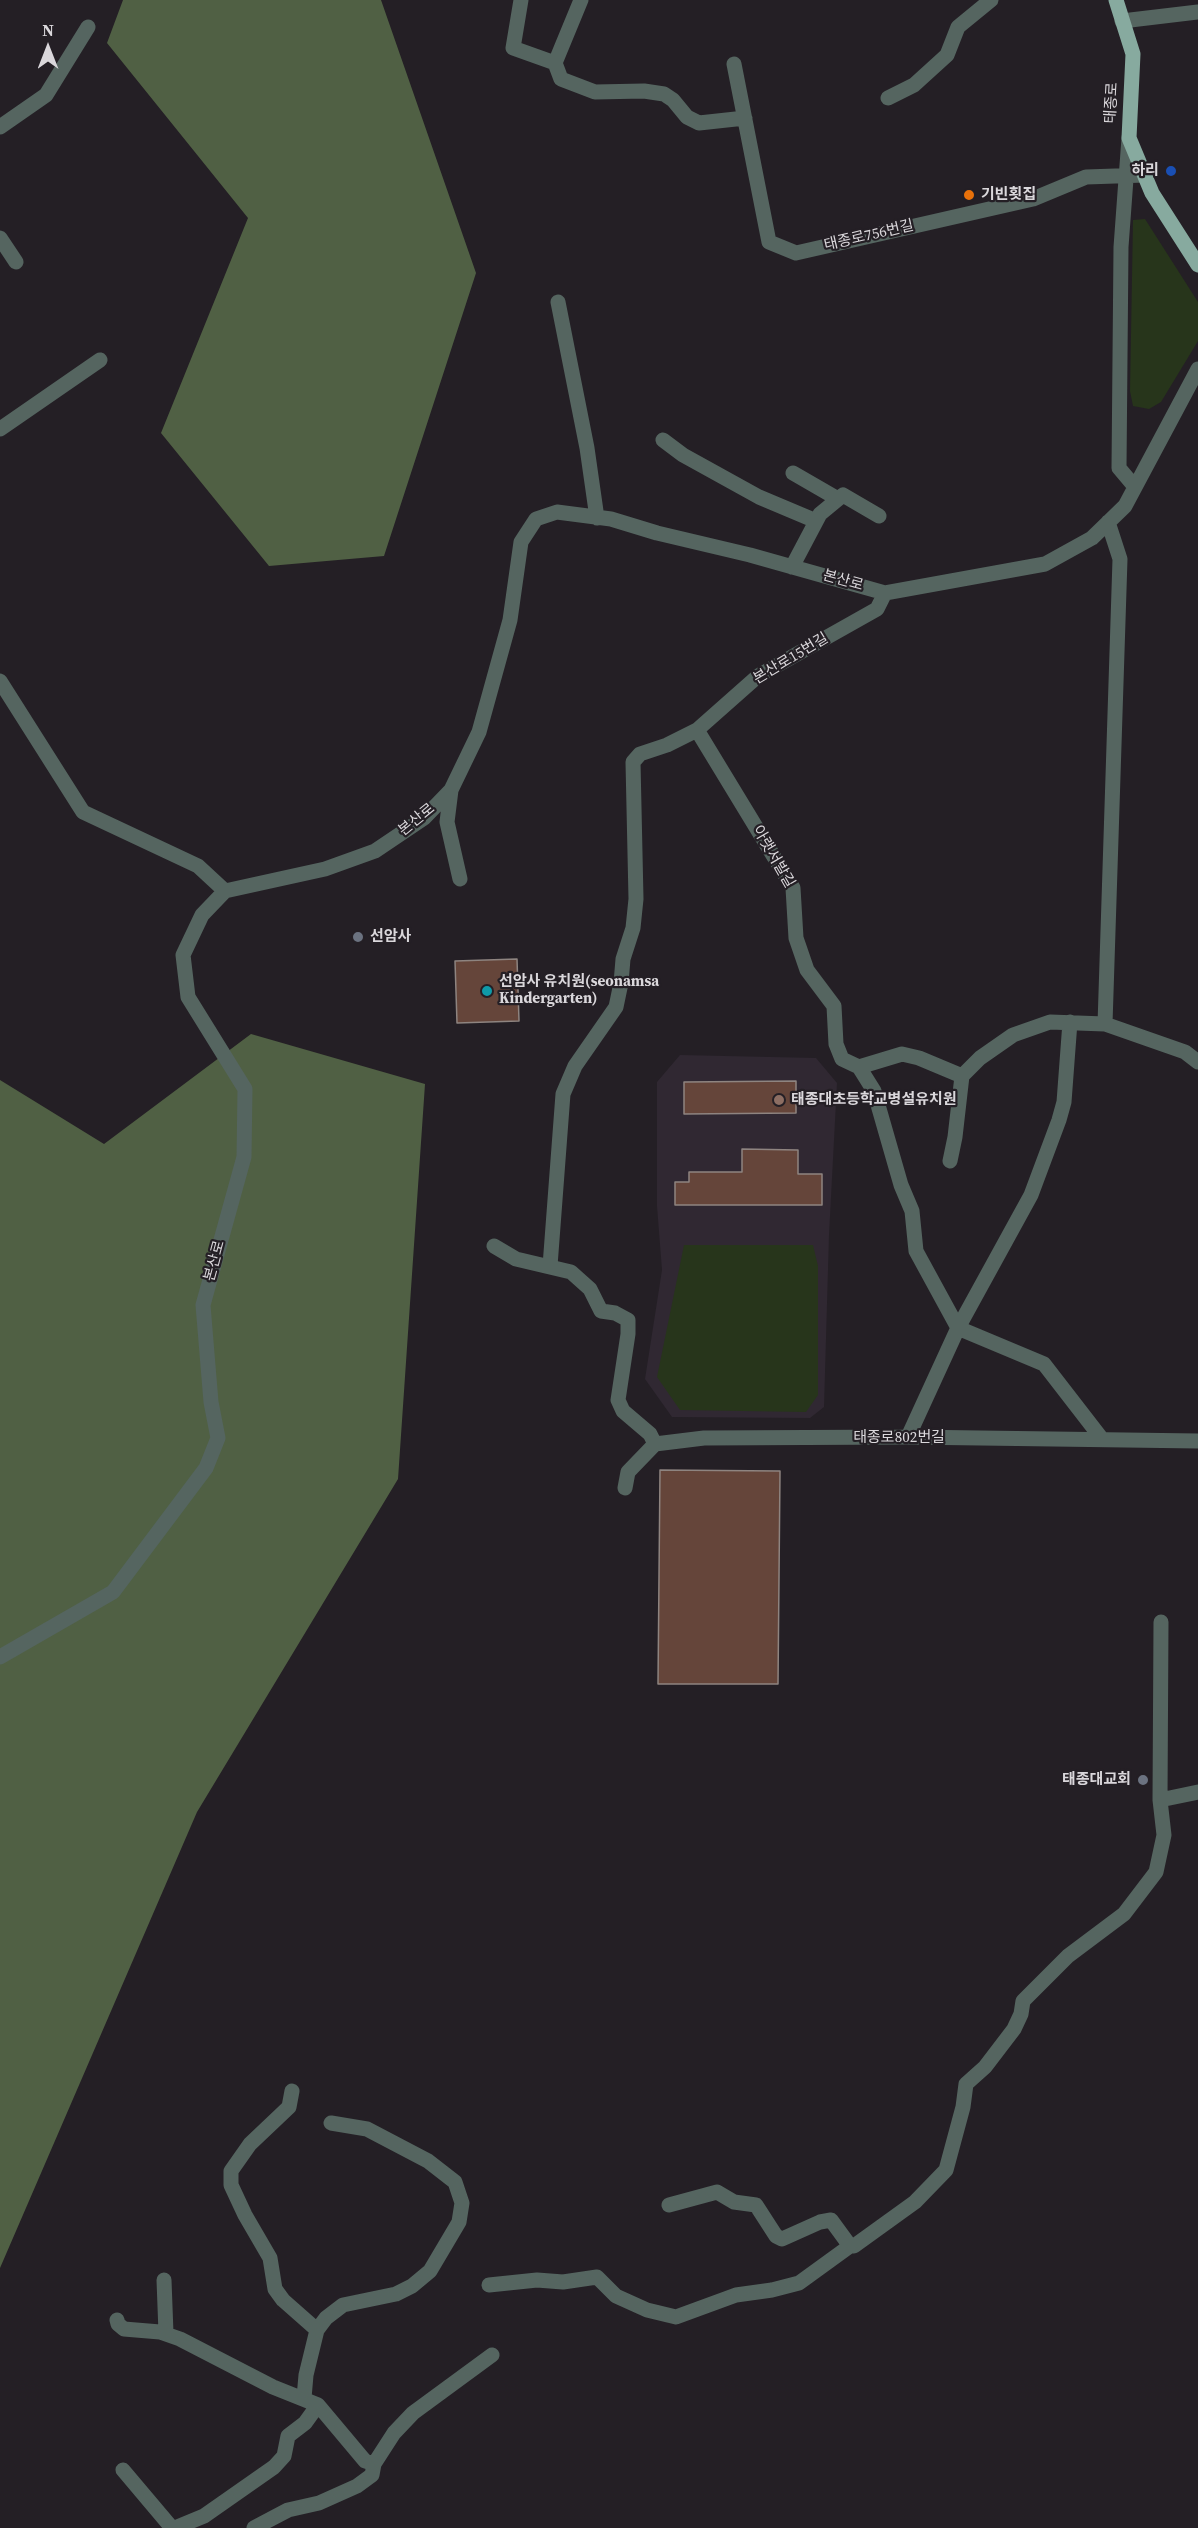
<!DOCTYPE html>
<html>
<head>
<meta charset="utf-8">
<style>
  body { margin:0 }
  #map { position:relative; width:1198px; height:2528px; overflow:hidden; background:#241f25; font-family:"Source Serif 4",serif }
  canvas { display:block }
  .north { position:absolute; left:18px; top:18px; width:60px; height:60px; -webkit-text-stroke:4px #241f25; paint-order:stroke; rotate:0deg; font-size:16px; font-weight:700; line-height:24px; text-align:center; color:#dad7db }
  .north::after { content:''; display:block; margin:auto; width:21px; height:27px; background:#dad7db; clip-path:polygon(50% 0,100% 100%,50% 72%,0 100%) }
</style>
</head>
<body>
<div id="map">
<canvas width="1198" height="2528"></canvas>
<div class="north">N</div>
</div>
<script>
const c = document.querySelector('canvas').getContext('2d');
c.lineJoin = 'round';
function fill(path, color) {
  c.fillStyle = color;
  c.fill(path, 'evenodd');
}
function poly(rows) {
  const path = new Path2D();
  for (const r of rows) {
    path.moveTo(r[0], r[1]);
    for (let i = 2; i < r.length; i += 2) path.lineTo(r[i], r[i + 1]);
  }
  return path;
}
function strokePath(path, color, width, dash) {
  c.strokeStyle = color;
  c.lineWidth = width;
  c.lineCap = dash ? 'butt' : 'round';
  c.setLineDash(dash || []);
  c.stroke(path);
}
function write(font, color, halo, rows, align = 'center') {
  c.font = font + ' "Source Serif 4","Noto Sans KR",serif';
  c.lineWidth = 4.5;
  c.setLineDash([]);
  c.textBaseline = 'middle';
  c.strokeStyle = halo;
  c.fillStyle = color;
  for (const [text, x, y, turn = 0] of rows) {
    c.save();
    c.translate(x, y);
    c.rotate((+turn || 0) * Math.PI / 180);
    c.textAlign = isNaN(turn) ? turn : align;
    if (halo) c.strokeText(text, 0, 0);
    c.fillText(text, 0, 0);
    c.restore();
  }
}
fill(poly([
  [680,1055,816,1058,837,1083,829,1235,824,1407,810,1418,672,1417,645,1379,662,1270,657,1206,657,1082]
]), '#302832');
fill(poly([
  [1145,219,1198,302,1198,341,1161,402,1149,409,1133,406,1130,391,1133,220],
  [684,1245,813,1245,818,1266,818,1395,806,1412,680,1410,657,1377]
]), '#27351b');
fill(poly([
  [123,0,381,0,476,273,384,556,269,566,161,433,248,218,107,43],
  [251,1034,425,1084,398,1479,197,1812,0,2268,0,1080,104,1144]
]), '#506044');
const building = poly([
  [517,959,519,1021,457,1023,455,961,517,959],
  [796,1081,796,1113,684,1114,684,1082,796,1081],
  [742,1149,798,1150,798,1174,822,1174,822,1205,675,1205,675,1182,689,1182,689,1172,742,1172,742,1149],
  [660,1470,780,1471,778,1684,658,1684,660,1470]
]);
fill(building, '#65453a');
strokePath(building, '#8e8480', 1.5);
strokePath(poly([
  [521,0,513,48,555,63,561,79,595,92,644,91,664,94,673,100,687,117,699,123,745,118],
  [1122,21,1198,12],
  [555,63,581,0],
  [734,64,769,242,796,253,1033,199,1086,177,1145,175],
  [888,98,914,85,947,55,958,27,991,0],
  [0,127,46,95,88,27],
  [1129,138,1121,247,1119,468,1135,487],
  [0,238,16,262],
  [558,302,587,448,597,518],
  [0,429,100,360],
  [663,440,683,455,759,497,816,521],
  [793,473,838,499],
  [792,567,820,514,843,495,879,516],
  [0,681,83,812,198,866,225,891],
  [697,730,793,888,796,938,807,970,834,1006,836,1044,842,1059,859,1067,874,1091,901,1185,912,1211,916,1251,958,1328,908,1437],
  [451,790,447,822,460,879],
  [1070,1022,1064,1102,1059,1120,1031,1195,958,1328,1044,1364,1102,1439],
  [1105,1024,1120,559,1108,522],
  [859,1067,902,1054,919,1058,962,1076],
  [950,1161,955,1137,962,1076,980,1058,1013,1035,1050,1022,1105,1024,1185,1052,1198,1062],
  [494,1246,516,1259,571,1272,590,1289,601,1311,615,1313,628,1320,628,1334,618,1400,623,1411,650,1434,655,1444],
  [550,1266,563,1094,575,1066,616,1007,621,983,623,959,633,928,636,899,633,762,640,754,667,745,697,730,758,676,877,609,885,593],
  [625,1488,628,1472,655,1444,704,1438,908,1437,1198,1441],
  [0,1657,113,1592,206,1468,218,1438,211,1402,203,1305,244,1157,245,1089,188,997,183,955,202,915,225,891,325,869,375,851,424,818,451,790,479,732,510,620,521,542,536,519,557,512,611,519,657,533,750,555,885,593,1045,564,1092,538,1125,506,1198,369],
  [1160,1800,1198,1792],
  [292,2091,289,2107,250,2144,231,2171,231,2185,245,2215,270,2258,275,2289,283,2300,317,2330],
  [669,2205,717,2192,734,2202,756,2205,776,2236,782,2239,820,2222,831,2220,850,2246,854,2246,915,2202,946,2170,963,2107,966,2084,985,2067,1014,2029,1021,2014,1023,2001,1068,1956,1124,1914,1156,1872,1164,1835,1160,1800,1161,1622],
  [164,2280,166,2333],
  [489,2285,537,2280,563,2282,597,2277,616,2296,647,2310,676,2317,736,2295,772,2290,799,2283,850,2246],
  [117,2320,118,2324,124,2329,160,2332,180,2339,273,2387,318,2405,365,2461,374,2464],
  [304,2398,306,2375,317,2330,326,2318,343,2305,396,2294,412,2286,430,2271,459,2222,462,2203,455,2182,428,2161,367,2129,331,2123],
  [123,2470,172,2528],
  [175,2528,204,2516,274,2467,284,2456,288,2436,305,2423,318,2405],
  [254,2528,288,2510,319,2503,357,2486,372,2475,374,2464,394,2433,413,2413,492,2355]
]), '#556560', 15);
strokePath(poly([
  [1116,0,1133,54,1129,138,1152,193,1198,265]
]), '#87aa9f', 15);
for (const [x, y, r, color] of [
  [1171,171,6,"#1a4fb4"],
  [969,195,6,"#e8710a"],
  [358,937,6,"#6b7280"],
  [487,991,6,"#0f9aa8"],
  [779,1100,6,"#8d6e63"],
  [1143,1780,6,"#6b7280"]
]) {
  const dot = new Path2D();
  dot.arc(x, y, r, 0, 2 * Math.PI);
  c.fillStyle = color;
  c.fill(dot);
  strokePath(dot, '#241f25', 2);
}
write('15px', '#dad7db', '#241f25', [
  ["태종로",1112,103,-87],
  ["태종로756번길",869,236,-13],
  ["본산로",843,581,16],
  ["본산로15번길",791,659,-31],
  ["본산로",417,820,-39],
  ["아랫서발길",773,857,60],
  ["본산로",215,1261,-75],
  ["태종로802번길",899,1438]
]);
write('bold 15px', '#dad7db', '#241f25', [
  ["하리",1159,171,"right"],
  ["기빈횟집",981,195],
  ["선암사",370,937],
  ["선암사 유치원(seonamsa",499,982],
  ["Kindergarten)",499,999],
  ["태종대초등학교병설유치원",791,1100],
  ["태종대교회",1131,1780,"right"]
], 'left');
</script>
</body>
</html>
